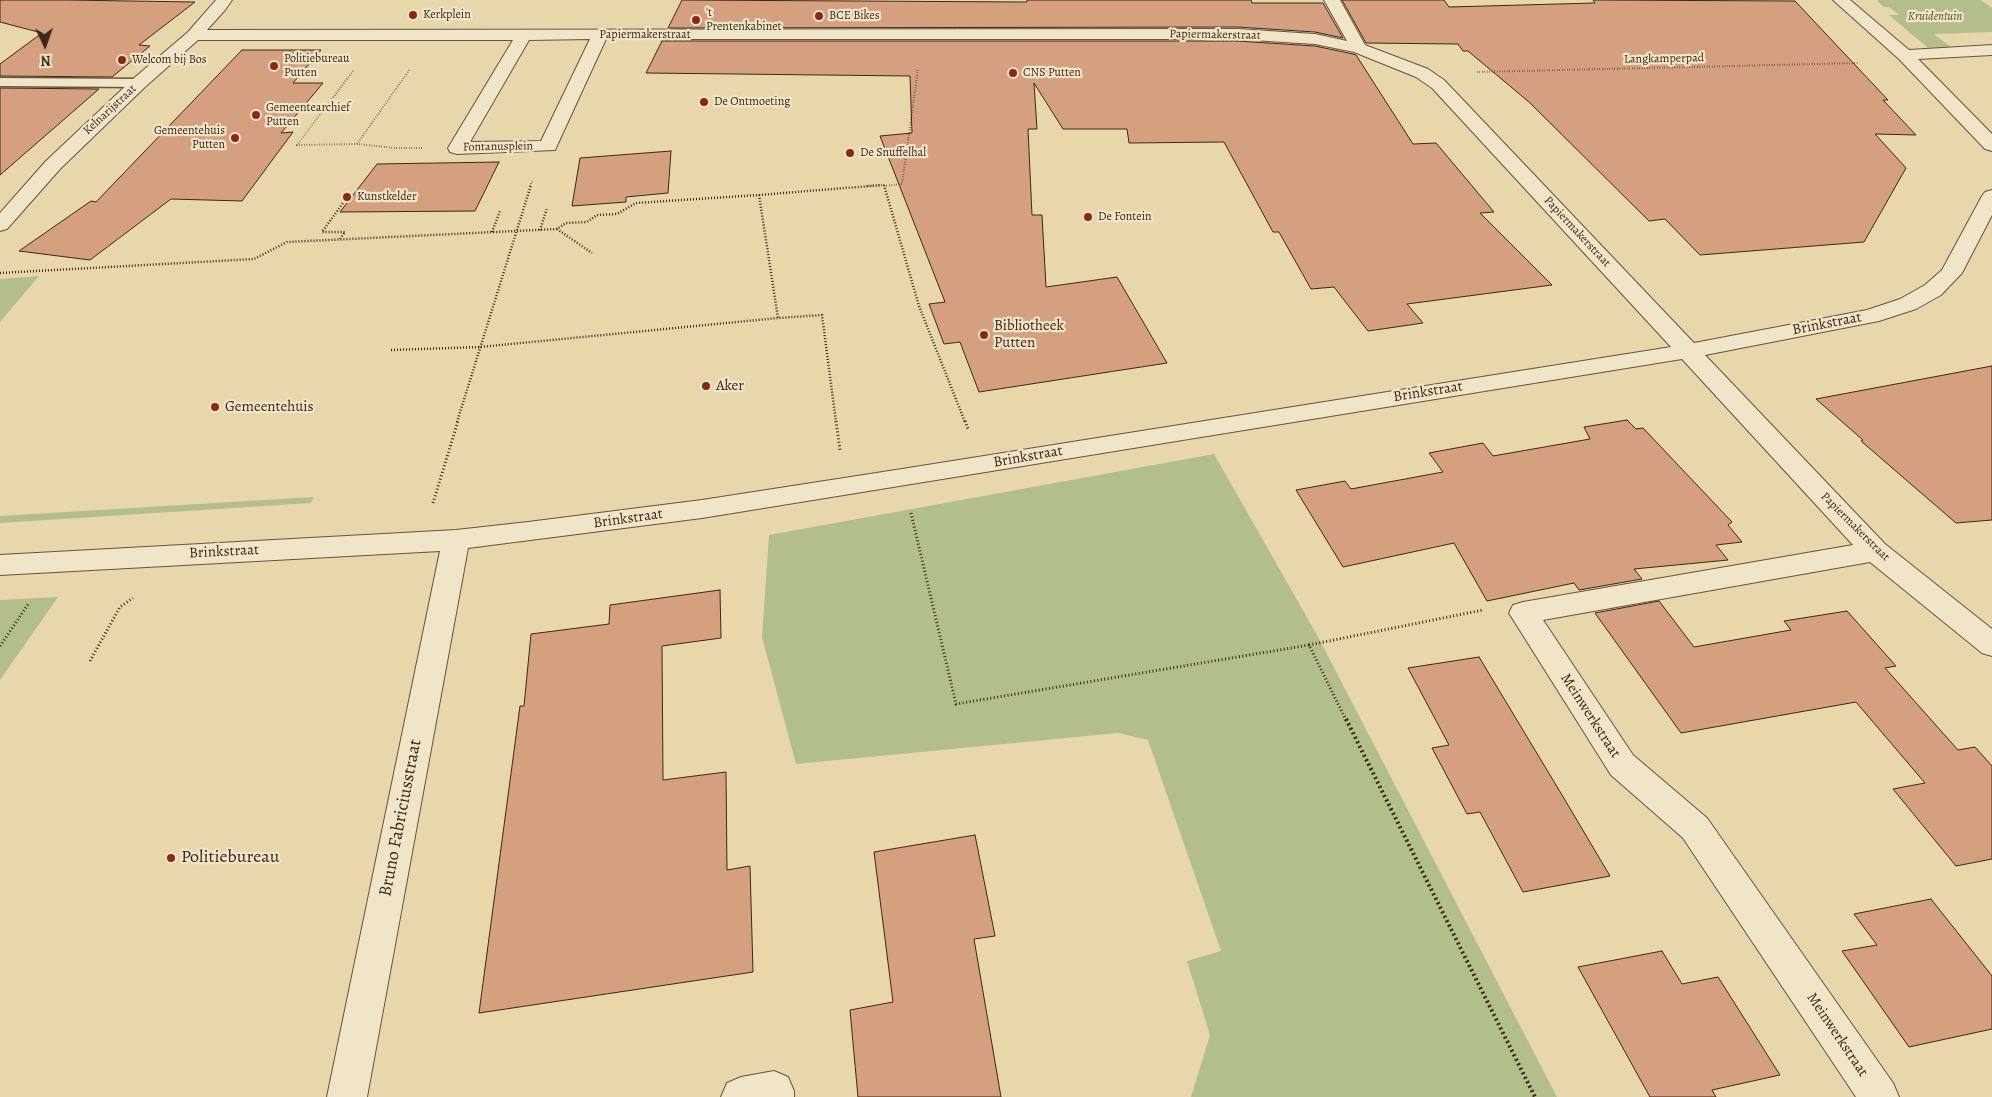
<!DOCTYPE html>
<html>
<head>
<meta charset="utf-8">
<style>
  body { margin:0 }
  #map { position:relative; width:1992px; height:1097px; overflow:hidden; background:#e8d7ab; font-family:Alegreya,serif }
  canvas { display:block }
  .north { position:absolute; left:20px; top:20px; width:50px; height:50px; -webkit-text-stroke:4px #f0e5c8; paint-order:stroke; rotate:177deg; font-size:14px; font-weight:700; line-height:20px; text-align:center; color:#3c271a }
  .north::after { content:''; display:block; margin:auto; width:18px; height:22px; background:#3c271a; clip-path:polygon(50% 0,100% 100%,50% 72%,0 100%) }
</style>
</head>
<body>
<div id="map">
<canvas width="1992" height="1097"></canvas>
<div class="north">N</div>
</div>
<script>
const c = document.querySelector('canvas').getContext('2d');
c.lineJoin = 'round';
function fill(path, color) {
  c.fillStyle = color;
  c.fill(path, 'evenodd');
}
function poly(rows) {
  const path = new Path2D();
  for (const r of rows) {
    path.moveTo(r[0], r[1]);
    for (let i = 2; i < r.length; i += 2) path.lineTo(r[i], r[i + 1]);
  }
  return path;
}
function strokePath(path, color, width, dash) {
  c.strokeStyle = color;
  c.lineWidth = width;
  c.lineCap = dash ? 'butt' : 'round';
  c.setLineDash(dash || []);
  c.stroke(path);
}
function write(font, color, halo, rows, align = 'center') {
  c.font = font + ' Alegreya,serif';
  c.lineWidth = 4.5;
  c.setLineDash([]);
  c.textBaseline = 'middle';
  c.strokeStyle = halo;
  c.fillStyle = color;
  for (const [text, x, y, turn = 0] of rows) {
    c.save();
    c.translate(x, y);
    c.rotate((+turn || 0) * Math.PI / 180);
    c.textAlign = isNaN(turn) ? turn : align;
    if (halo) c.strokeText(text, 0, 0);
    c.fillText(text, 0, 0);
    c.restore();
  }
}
fill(poly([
  [1878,0,1981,0,1992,8,1992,32,1934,34,1951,47,1928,48,1889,15,1899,15,1889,7,1884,7,1877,1],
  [39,276,0,322,0,279],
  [1214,454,1317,635,1557,1097,1191,1097,1210,1035,1187,961,1221,951,1148,740,1118,733,796,764,762,637,769,535],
  [314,497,311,503,0,523,0,516],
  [58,597,0,680,0,600]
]), '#b3bf8b');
const building = poly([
  [0,0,66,0,195,2,139,45,150,46,112,77,0,76,0,64,42,33,0,22,0,0],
  [682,0,1027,2,1027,0,1251,0,1252,3,1323,3,1343,38,1315,32,1237,27,668,28,682,0],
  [1342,0,1444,0,1449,7,1595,3,1593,0,1795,1,1888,100,1883,100,1916,135,1875,134,1906,168,1864,242,1700,255,1665,219,1649,221,1529,102,1468,51,1463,51,1458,44,1366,43,1342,0],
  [662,41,1237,41,1315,46,1353,54,1356,55,1413,144,1436,143,1494,212,1480,213,1552,285,1407,304,1423,323,1368,331,1334,287,1311,289,1279,232,1273,232,1224,142,1129,143,1127,129,1063,129,1034,83,1037,129,1028,129,1032,215,1042,215,1046,287,1117,277,1167,363,979,392,960,342,944,344,929,304,945,302,880,136,912,133,910,76,646,73,662,41],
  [242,50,321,50,293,83,323,83,281,133,293,132,242,201,171,199,90,260,19,251,91,201,96,202,242,50],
  [0,88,99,89,0,175,0,88],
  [671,151,668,193,626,197,626,202,572,206,580,158,671,151],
  [499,162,475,211,340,212,377,164,499,162],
  [1992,366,1992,520,1956,523,1861,441,1863,440,1816,399,1992,366],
  [1627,420,1636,429,1643,428,1732,522,1728,525,1742,542,1716,545,1728,560,1634,569,1642,579,1579,590,1574,583,1487,601,1454,543,1343,567,1296,490,1345,481,1351,489,1443,472,1429,453,1483,443,1493,456,1590,439,1584,427,1627,420],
  [720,590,721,638,662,646,663,780,726,772,727,870,750,866,753,972,479,1013,520,706,524,706,531,634,609,624,610,605,720,590],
  [1659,601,1694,647,1791,630,1784,621,1847,611,1896,666,1885,668,1958,750,1975,747,1992,766,1992,859,1956,866,1893,789,1925,783,1856,702,1681,733,1595,613,1659,601],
  [1479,657,1562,795,1610,876,1523,892,1480,812,1467,814,1432,748,1449,745,1408,668,1479,657],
  [975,835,995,936,974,939,1001,1097,858,1097,850,1010,893,1002,874,852,975,835],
  [1931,899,1992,976,1992,1029,1909,1047,1842,951,1877,945,1854,914,1931,899],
  [1662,951,1682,984,1718,977,1780,1075,1712,1090,1716,1097,1650,1097,1578,967,1662,951]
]);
fill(building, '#d4a07f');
strokePath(building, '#3c271a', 1);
const lane = poly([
  [0,78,139,79,146,83,139,87,0,86,0,78]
]);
const street = poly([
  [216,0,232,0,225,10,207,30,1237,29,1315,34,1347,41,1324,0,1340,0,1365,45,1428,69,1444,80,1694,343,1867,310,1900,299,1925,285,1942,270,1982,196,1985,192,1992,190,1992,215,1962,273,1941,295,1916,309,1879,321,1705,355,1885,544,1992,629,1992,656,1982,653,1870,562,1543,620,1633,755,1707,818,1893,1083,1899,1097,1856,1097,1683,838,1611,775,1509,613,1513,605,1523,602,1853,545,1682,359,702,518,468,548,367,1097,327,1097,440,551,0,575,0,555,456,530,528,522,702,500,902,469,1671,347,1432,88,1416,77,1354,52,1315,44,1237,39,606,39,555,150,457,154,450,152,448,148,513,40,198,40,145,87,60,169,7,229,0,231,0,213,46,161,133,79,188,32,216,0],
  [590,39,541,141,470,142,529,40,590,39],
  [1833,0,1850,0,1909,50,1992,45,1992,55,1918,59,1992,134,1992,151,1985,149,1899,59,1833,0],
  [774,1071,788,1077,794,1091,794,1097,721,1097,727,1083,741,1077,774,1071]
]);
strokePath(lane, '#67533e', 3);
strokePath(street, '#67533e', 2);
strokePath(poly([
  [353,71,297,145,357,144,395,148,422,148],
  [1477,72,1858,63],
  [357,144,410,69],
  [530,186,532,181],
  [866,186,884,185],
  [884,186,902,184,918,69]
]), '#3c271a', 2, [0.5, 2]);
strokePath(poly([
  [884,185,919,306,965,422],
  [759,195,882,185],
  [557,229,592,253],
  [540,230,547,208],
  [492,232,500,211],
  [340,239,345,232,322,232,343,203],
  [0,273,254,259,287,242,557,229,566,223,587,222,597,215,617,214,636,203,759,195,778,318,822,315,836,422],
  [391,350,480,347,778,318],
  [457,422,531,185]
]), '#3c271a', 2.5, [1, 2]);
strokePath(poly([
  [836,421,840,450],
  [965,421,968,429],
  [433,503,458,421],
  [911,513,956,704,1309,645,1346,720],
  [1309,645,1483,610],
  [0,646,29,603],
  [90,661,120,607,133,598]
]), '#3c271a', 3, [1, 2.5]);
strokePath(poly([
  [1346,719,1535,1097]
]), '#3c271a', 4, [2, 3]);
fill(lane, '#f0e5c8');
fill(street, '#f0e5c8');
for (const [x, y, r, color] of [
  [413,15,5,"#8f2418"],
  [819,16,5,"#8f2418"],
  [696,20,5,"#8f2418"],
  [122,60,5,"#8f2418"],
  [274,66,5,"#8f2418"],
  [1013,73,5,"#8f2418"],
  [704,102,5,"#8f2418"],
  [256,115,5,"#8f2418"],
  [235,138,5,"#8f2418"],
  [850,153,5,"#8f2418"],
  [347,197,5,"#8f2418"],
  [1088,217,5,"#8f2418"],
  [984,335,5,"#8f2418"],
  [706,386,5,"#8f2418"],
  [215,407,5,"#8f2418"],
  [171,858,5,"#8f2418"]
]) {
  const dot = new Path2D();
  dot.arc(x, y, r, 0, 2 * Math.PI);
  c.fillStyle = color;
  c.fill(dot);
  strokePath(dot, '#f0e5c8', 2);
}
write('12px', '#3c271a', '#f0e5c8', [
  ["'t",706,13],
  ["Prentenkabinet",706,27],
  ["Kerkplein",423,15],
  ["BCE Bikes",829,16],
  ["Politiebureau",284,59],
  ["Putten",284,73],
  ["Welcom bij Bos",132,60],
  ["CNS Putten",1023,73],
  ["De Ontmoeting",714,102],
  ["Gemeentearchief",266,108],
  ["Putten",266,122],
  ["Gemeentehuis",225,131,"right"],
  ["Putten",225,145,"right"],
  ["De Snuffelhal",860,153],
  ["Kunstkelder",357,197],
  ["De Fontein",1098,217]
], 'left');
write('italic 12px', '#5a4d36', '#f0e5c8', [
  ["Kruidentuin",1935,17]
]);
write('12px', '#3c271a', '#f0e5c8', [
  ["Papiermakerstraat",645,35],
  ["Papiermakerstraat",1215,35,1],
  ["Langkamperpad",1664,59,-1],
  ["Kelnarijstraat",110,110,-43],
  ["Fontanusplein",498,147,-1],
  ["Papiermakerstraat",1577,232,47],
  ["Papiermakerstraat",1855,527,45]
]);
write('15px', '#3c271a', '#f0e5c8', [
  ["Brinkstraat",1827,324,-11],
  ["Brinkstraat",1428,392,-9],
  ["Brinkstraat",1028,457,-10],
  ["Brinkstraat",628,519,-8],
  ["Brinkstraat",224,552,-3],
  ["Meinwerkstraat",1590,716,57],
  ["Meinwerkstraat",1837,1035,56]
]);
write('15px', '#3c271a', '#f0e5c8', [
  ["Bibliotheek",994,326],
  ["Putten",994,343],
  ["Aker",716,386],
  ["Gemeentehuis",225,407]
], 'left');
write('18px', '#3c271a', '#f0e5c8', [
  ["Bruno Fabriciusstraat",401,818,-79]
]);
write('18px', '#3c271a', '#f0e5c8', [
  ["Politiebureau",181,858]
], 'left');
</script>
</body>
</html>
